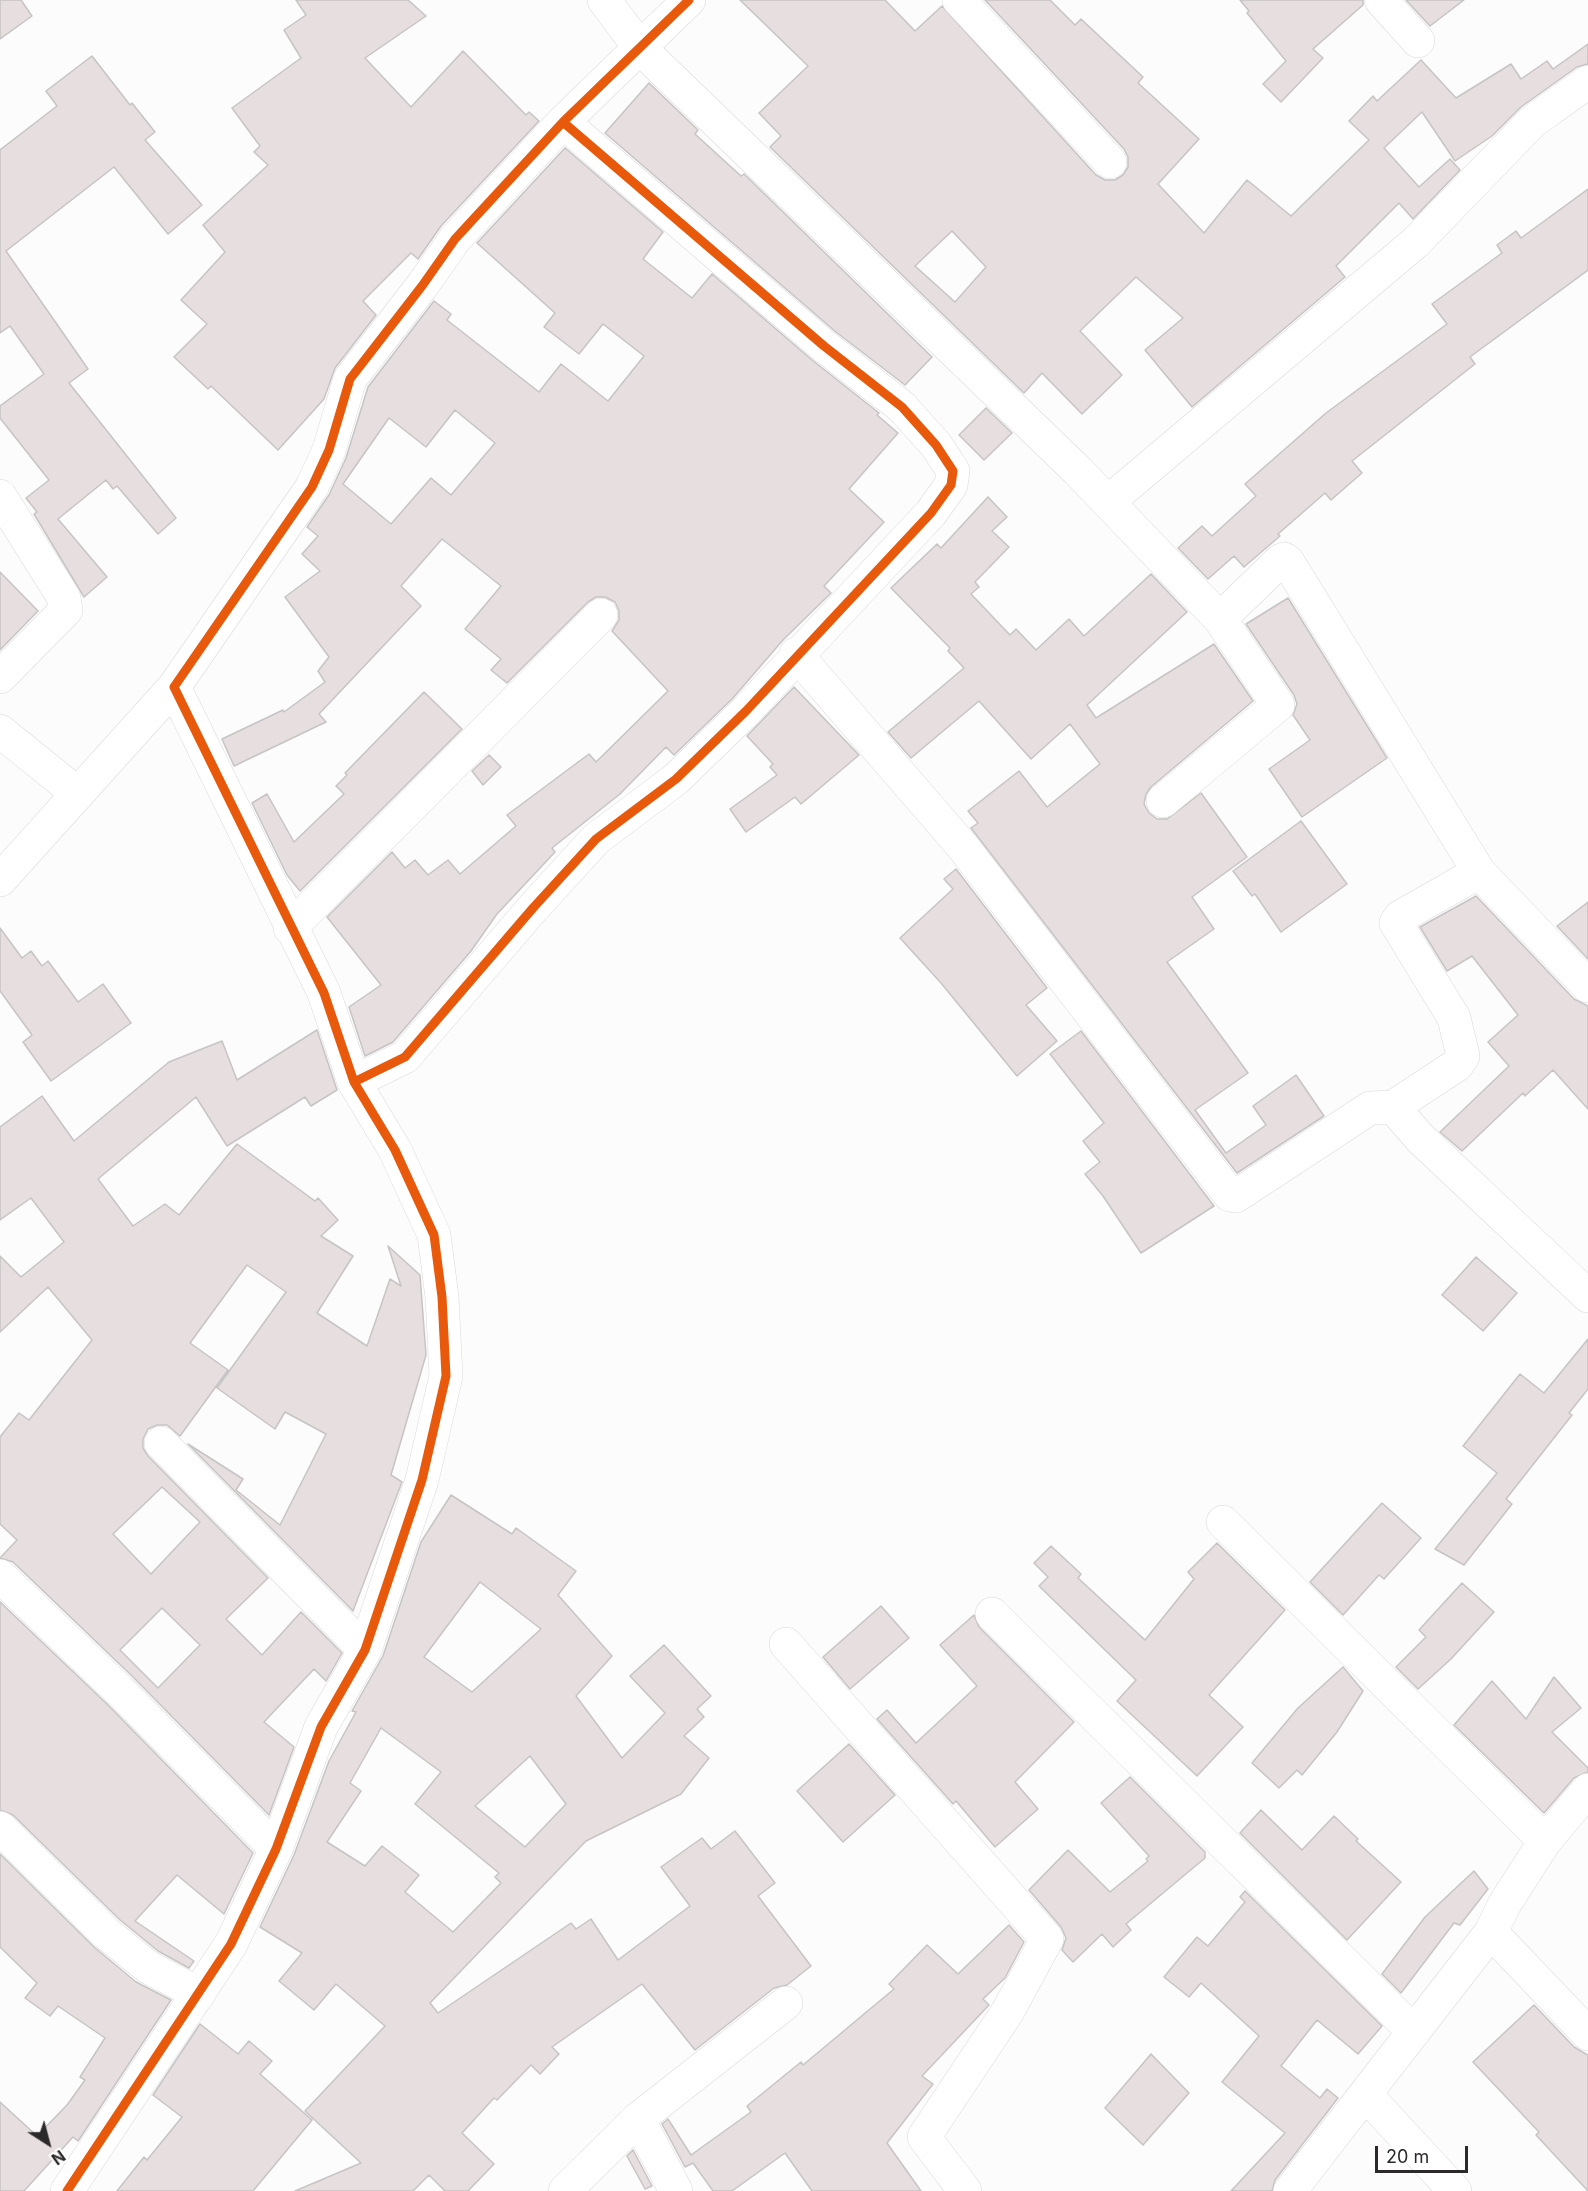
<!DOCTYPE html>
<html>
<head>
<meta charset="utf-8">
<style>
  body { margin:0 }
  #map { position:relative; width:1588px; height:2191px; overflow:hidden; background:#fdfcfc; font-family:Inter,sans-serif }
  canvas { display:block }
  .north { position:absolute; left:18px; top:2113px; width:60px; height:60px; -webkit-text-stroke:4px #fff; paint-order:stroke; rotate:144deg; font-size:16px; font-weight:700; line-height:24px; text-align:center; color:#2c292a }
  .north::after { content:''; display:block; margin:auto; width:21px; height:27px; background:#2c292a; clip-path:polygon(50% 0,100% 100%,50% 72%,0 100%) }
  .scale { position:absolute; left:1375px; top:2146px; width:93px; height:27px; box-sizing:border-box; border:3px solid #2c292a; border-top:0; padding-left:8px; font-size:18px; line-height:21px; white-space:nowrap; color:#2c292a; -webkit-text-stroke:4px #fff; paint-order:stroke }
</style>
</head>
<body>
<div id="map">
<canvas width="1588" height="2191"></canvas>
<div class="north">N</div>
<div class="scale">20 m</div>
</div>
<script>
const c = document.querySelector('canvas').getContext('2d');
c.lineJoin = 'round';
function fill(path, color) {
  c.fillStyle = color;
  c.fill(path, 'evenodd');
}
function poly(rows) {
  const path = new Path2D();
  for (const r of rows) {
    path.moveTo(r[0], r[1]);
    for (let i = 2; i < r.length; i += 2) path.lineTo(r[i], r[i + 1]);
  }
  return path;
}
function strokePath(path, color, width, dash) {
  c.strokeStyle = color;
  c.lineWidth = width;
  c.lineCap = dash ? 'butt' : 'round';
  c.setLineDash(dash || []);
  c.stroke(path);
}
const building = poly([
  [0,0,21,0,32,16,0,39,0,0],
  [296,0,408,0,426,16,365,58,411,107,463,51,526,115,529,112,539,121,441,226,418,259,411,253,363,301,376,315,335,368,324,399,278,450,211,386,208,389,174,357,207,324,181,300,225,252,203,225,268,165,254,152,260,146,232,108,301,58,284,30,306,15,296,0],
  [740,0,885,0,915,31,942,6,1096,175,1105,180,1115,180,1123,175,1128,167,1128,157,1124,149,985,0,1050,0,1075,25,1081,19,1143,77,1138,83,1199,139,1158,184,1204,233,1247,180,1291,216,1369,140,1349,121,1373,96,1377,101,1421,60,1456,98,1511,64,1521,79,1547,61,1553,69,1588,44,1588,64,1577,67,1521,107,1492,136,1455,161,1422,112,1384,148,1419,187,1450,159,1460,170,1413,219,1399,203,1336,266,1345,277,1192,407,1145,350,1183,318,1136,277,1080,331,1122,375,1082,414,1042,373,1024,393,770,147,781,136,759,113,808,66,740,0],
  [952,231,986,267,955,302,915,266,952,231],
  [1240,0,1363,0,1363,5,1313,49,1323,58,1281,102,1263,84,1286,61,1247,13,1249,11,1240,0],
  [1406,0,1464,0,1430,26,1406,0],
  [92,56,130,105,132,103,155,132,145,140,202,205,168,234,114,167,6,251,88,369,69,383,176,518,158,534,117,486,113,489,106,480,58,519,107,577,84,597,34,514,37,512,26,498,49,480,0,418,0,406,44,374,10,326,0,333,0,150,57,106,46,91,92,56],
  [649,83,698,130,695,134,741,176,744,174,932,357,905,385,836,332,605,133,649,83],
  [565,148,663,232,643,259,692,298,712,274,812,360,879,413,877,415,898,433,849,489,884,522,824,586,831,593,783,640,733,698,674,755,666,747,620,794,552,848,555,852,497,914,471,951,393,1042,365,1056,349,1007,381,985,327,917,392,852,405,868,415,860,428,875,448,860,460,874,516,826,507,815,589,754,596,762,668,691,612,631,619,620,619,611,615,602,605,597,596,597,588,602,507,683,491,670,501,659,465,629,501,586,442,539,401,586,421,606,319,714,326,722,234,766,222,739,283,710,284,712,325,682,318,671,329,657,285,597,320,571,302,554,318,536,307,527,329,495,346,458,368,387,434,301,451,314,447,320,539,392,561,364,608,401,644,356,603,324,579,354,544,327,555,313,477,243,565,148],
  [455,410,495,443,451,495,431,478,391,524,343,484,389,418,426,447,455,410],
  [1588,189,1588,270,1470,357,1475,364,1352,461,1362,473,1331,500,1325,493,1278,534,1280,536,1244,567,1234,556,1208,579,1178,548,1202,526,1212,536,1256,496,1245,484,1326,413,1447,324,1432,304,1502,253,1497,245,1516,231,1521,238,1588,189],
  [986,408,1012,433,984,460,959,435,986,408],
  [988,497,1007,517,992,531,1009,547,975,582,979,587,971,594,1010,635,1016,629,1036,650,1069,619,1084,636,1151,574,1187,612,1087,705,1096,718,1214,644,1253,701,1151,787,1146,794,1144,804,1149,813,1157,819,1167,819,1201,793,1247,857,1192,897,1214,929,1167,962,1248,1073,1195,1110,1226,1153,1266,1125,1253,1106,1296,1075,1324,1116,1237,1173,971,828,978,823,968,811,1019,771,1047,807,1100,764,1070,724,1031,759,979,701,911,758,888,732,964,668,948,651,950,648,891,588,937,544,941,548,988,497],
  [0,572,38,611,0,650,0,572],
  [1288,598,1387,758,1302,817,1269,769,1310,740,1293,715,1297,704,1294,695,1246,624,1288,598],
  [794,687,859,755,801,804,795,797,746,832,730,809,777,775,770,767,773,764,747,736,794,687],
  [424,692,462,729,300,891,287,875,252,803,267,794,294,842,344,794,336,786,347,775,345,773,424,692],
  [489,755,501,767,483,785,472,771,489,755],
  [1301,821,1347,884,1281,932,1255,894,1252,896,1233,871,1301,821],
  [956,869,1047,988,1026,1005,1057,1041,1017,1076,941,983,900,938,953,889,944,879,956,869],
  [1476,896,1574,999,1588,1006,1588,1109,1553,1070,1525,1096,1523,1093,1462,1151,1440,1132,1509,1066,1488,1042,1518,1015,1472,956,1447,971,1420,927,1476,896],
  [1588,902,1588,959,1557,926,1588,902],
  [0,928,22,958,31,951,42,966,48,961,78,1002,103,984,131,1023,51,1081,23,1042,32,1035,0,991,0,928],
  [317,1030,337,1090,311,1106,305,1097,227,1146,196,1097,98,1179,133,1226,165,1204,179,1215,237,1144,315,1201,318,1198,338,1220,321,1236,353,1256,317,1313,367,1346,390,1279,401,1286,388,1246,420,1275,426,1355,391,1475,402,1482,353,1611,188,1444,243,1479,236,1490,280,1525,326,1434,285,1412,275,1429,217,1388,286,1292,247,1265,190,1343,228,1370,180,1436,167,1425,157,1425,148,1429,143,1439,143,1448,148,1456,268,1578,226,1619,262,1655,301,1612,342,1653,326,1681,314,1669,264,1722,294,1747,269,1815,133,1677,13,1562,0,1558,17,1540,0,1524,0,1437,19,1413,29,1420,92,1340,48,1287,0,1332,0,1256,21,1277,64,1242,31,1198,0,1220,0,1127,42,1096,74,1141,169,1062,222,1041,237,1080,317,1030],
  [162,1487,200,1522,151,1574,113,1534,162,1487],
  [162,1608,200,1645,158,1688,120,1650,162,1608],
  [1081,1031,1214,1206,1141,1253,1103,1196,1085,1174,1100,1162,1083,1141,1104,1123,1050,1054,1081,1031],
  [1476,1257,1517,1293,1483,1331,1442,1295,1476,1257],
  [1588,1339,1588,1389,1569,1413,1572,1415,1506,1499,1512,1504,1464,1565,1435,1549,1497,1473,1463,1446,1520,1374,1544,1393,1588,1339],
  [451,1495,512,1534,516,1528,576,1571,558,1595,612,1656,576,1696,622,1758,665,1713,630,1676,664,1645,711,1696,697,1709,704,1717,684,1736,709,1758,681,1794,586,1841,430,2003,438,2013,571,1923,576,1929,591,1919,618,1960,690,1906,661,1867,702,1838,711,1849,735,1831,775,1883,758,1896,811,1966,787,1985,774,1988,695,2050,642,1984,552,2047,559,2054,540,2074,531,2065,497,2100,494,2098,462,2133,494,2164,468,2191,445,2191,429,2175,413,2191,295,2191,361,2163,305,2111,385,2026,336,1984,314,2010,279,1981,302,1953,260,1927,294,1855,329,1761,356,1712,352,1711,383,1656,421,1542,451,1495],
  [480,1582,541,1629,472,1692,424,1657,480,1582],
  [381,1728,441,1772,415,1804,499,1873,495,1877,501,1883,453,1932,405,1892,419,1875,382,1846,365,1866,327,1842,361,1791,350,1783,381,1728],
  [530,1756,566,1804,525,1847,475,1806,530,1756],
  [1382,1503,1421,1538,1384,1579,1379,1575,1343,1615,1310,1582,1382,1503],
  [1217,1543,1285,1610,1209,1695,1243,1727,1197,1776,1117,1701,1136,1680,1039,1586,1048,1577,1034,1563,1051,1546,1081,1574,1078,1578,1145,1640,1194,1579,1188,1572,1217,1543],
  [1462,1583,1494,1612,1451,1659,1418,1689,1396,1667,1426,1637,1419,1630,1462,1583],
  [0,1602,107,1704,253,1853,224,1914,177,1875,135,1921,194,1961,189,1968,158,1951,119,1919,13,1815,0,1810,0,1602],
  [881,1606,909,1638,850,1689,823,1657,881,1606],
  [974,1615,979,1627,1074,1722,1015,1782,1038,1809,995,1847,956,1801,953,1804,877,1719,887,1710,916,1743,977,1686,940,1645,974,1615],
  [1343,1667,1363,1691,1337,1732,1302,1775,1297,1770,1279,1788,1252,1763,1298,1708,1343,1667],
  [1554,1677,1581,1708,1552,1732,1588,1768,1588,1772,1574,1778,1544,1813,1454,1725,1492,1681,1526,1719,1554,1677],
  [849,1744,895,1795,843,1842,797,1791,849,1744],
  [1130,1777,1205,1852,1205,1858,1126,1924,1131,1930,1113,1947,1102,1934,1073,1962,1062,1950,1066,1938,1061,1927,1029,1890,1068,1850,1110,1892,1148,1861,1146,1859,1149,1856,1101,1803,1130,1777],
  [1261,1810,1302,1850,1334,1816,1358,1839,1356,1841,1401,1882,1347,1940,1240,1833,1261,1810],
  [0,1854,94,1947,136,1982,171,2000,78,2141,73,2137,24,2191,0,2191,0,2102,37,2136,67,2105,85,2080,80,2077,105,2038,58,2006,50,2016,25,1998,37,1983,0,1947,0,1854],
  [1474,1871,1488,1889,1460,1925,1454,1923,1401,1993,1382,1974,1425,1917,1474,1871],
  [1245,1891,1382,2026,1358,2054,1317,2020,1281,2066,1320,2098,1327,2089,1338,2098,1275,2180,1272,2191,1231,2191,1285,2133,1222,2082,1259,2036,1201,1983,1189,1997,1164,1977,1197,1937,1208,1946,1245,1902,1240,1897,1245,1891],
  [1009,1925,1024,1942,1005,1978,983,1999,989,2005,922,2076,933,2084,887,2143,921,2191,812,2191,785,2153,732,2191,713,2191,693,2163,685,2167,662,2124,668,2119,691,2155,751,2112,747,2106,801,2062,803,2065,894,1989,889,1984,927,1945,958,1974,1009,1925],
  [1534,2005,1574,2047,1588,2055,1588,2191,1536,2135,1539,2132,1473,2062,1534,2005],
  [200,2024,238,2054,249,2041,272,2061,260,2074,312,2120,253,2191,117,2191,144,2157,147,2160,182,2117,153,2095,200,2024],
  [1151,2054,1189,2093,1143,2145,1105,2108,1151,2054],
  [633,2150,652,2186,645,2189,627,2156,633,2150]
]);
fill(building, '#e7dee0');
strokePath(building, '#c6c4c4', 1.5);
const minor = poly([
  [604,0,640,48,1078,471,1220,619,1278,705,1163,801],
  [959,0,1110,162],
  [1381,0,1418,41],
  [0,496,64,598,66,610,0,677],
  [1108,502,1416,242,1532,122,1588,82],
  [1220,619,1280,561,1284,559,1288,562,1479,872,1588,986],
  [796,654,963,847,1230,1195,1236,1196,1370,1108,1393,1107],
  [0,731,78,794],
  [1479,872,1400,917,1396,923,1454,1018,1463,1056,1457,1065,1393,1107,1421,1139,1588,1296],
  [0,880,174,687],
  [290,928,601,615],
  [354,1082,405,1057,533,908,596,839,676,779,746,711,931,513,951,485,953,471,936,445,902,407,824,346,563,122],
  [161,1443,365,1650],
  [1223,1522,1545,1841],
  [0,1576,120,1691,276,1849],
  [992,1614,1414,2032],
  [786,1644,1047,1939,1008,2011,924,2137,965,2191],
  [0,1828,106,1933,148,1967,199,1994],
  [1491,1932,1588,2034],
  [1366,2095,1455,2191],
  [638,2119,676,2191],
  [67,2191,231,1944,276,1849,321,1727,365,1650,422,1480,446,1376,442,1297,434,1235,395,1150,354,1082,324,993,174,687,312,487,329,450,350,379,422,286,455,239,563,122,689,0],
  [565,2191,638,2119,786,2003],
  [1290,2191,1491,1932,1504,1905,1545,1841,1588,1790]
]);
strokePath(minor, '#dbd9d9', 34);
strokePath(minor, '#fff', 33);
strokePath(poly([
  [354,1082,405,1057,533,908,596,839,676,779,746,711,931,513,951,485,953,471,936,445,902,407,824,346,563,122],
  [67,2191,231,1944,276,1849,321,1727,365,1650,422,1480,446,1376,442,1297,434,1235,395,1150,354,1082,324,993,174,687,312,487,329,450,350,379,422,286,455,239,563,122,689,0]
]), '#e8590c', 9);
</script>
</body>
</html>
